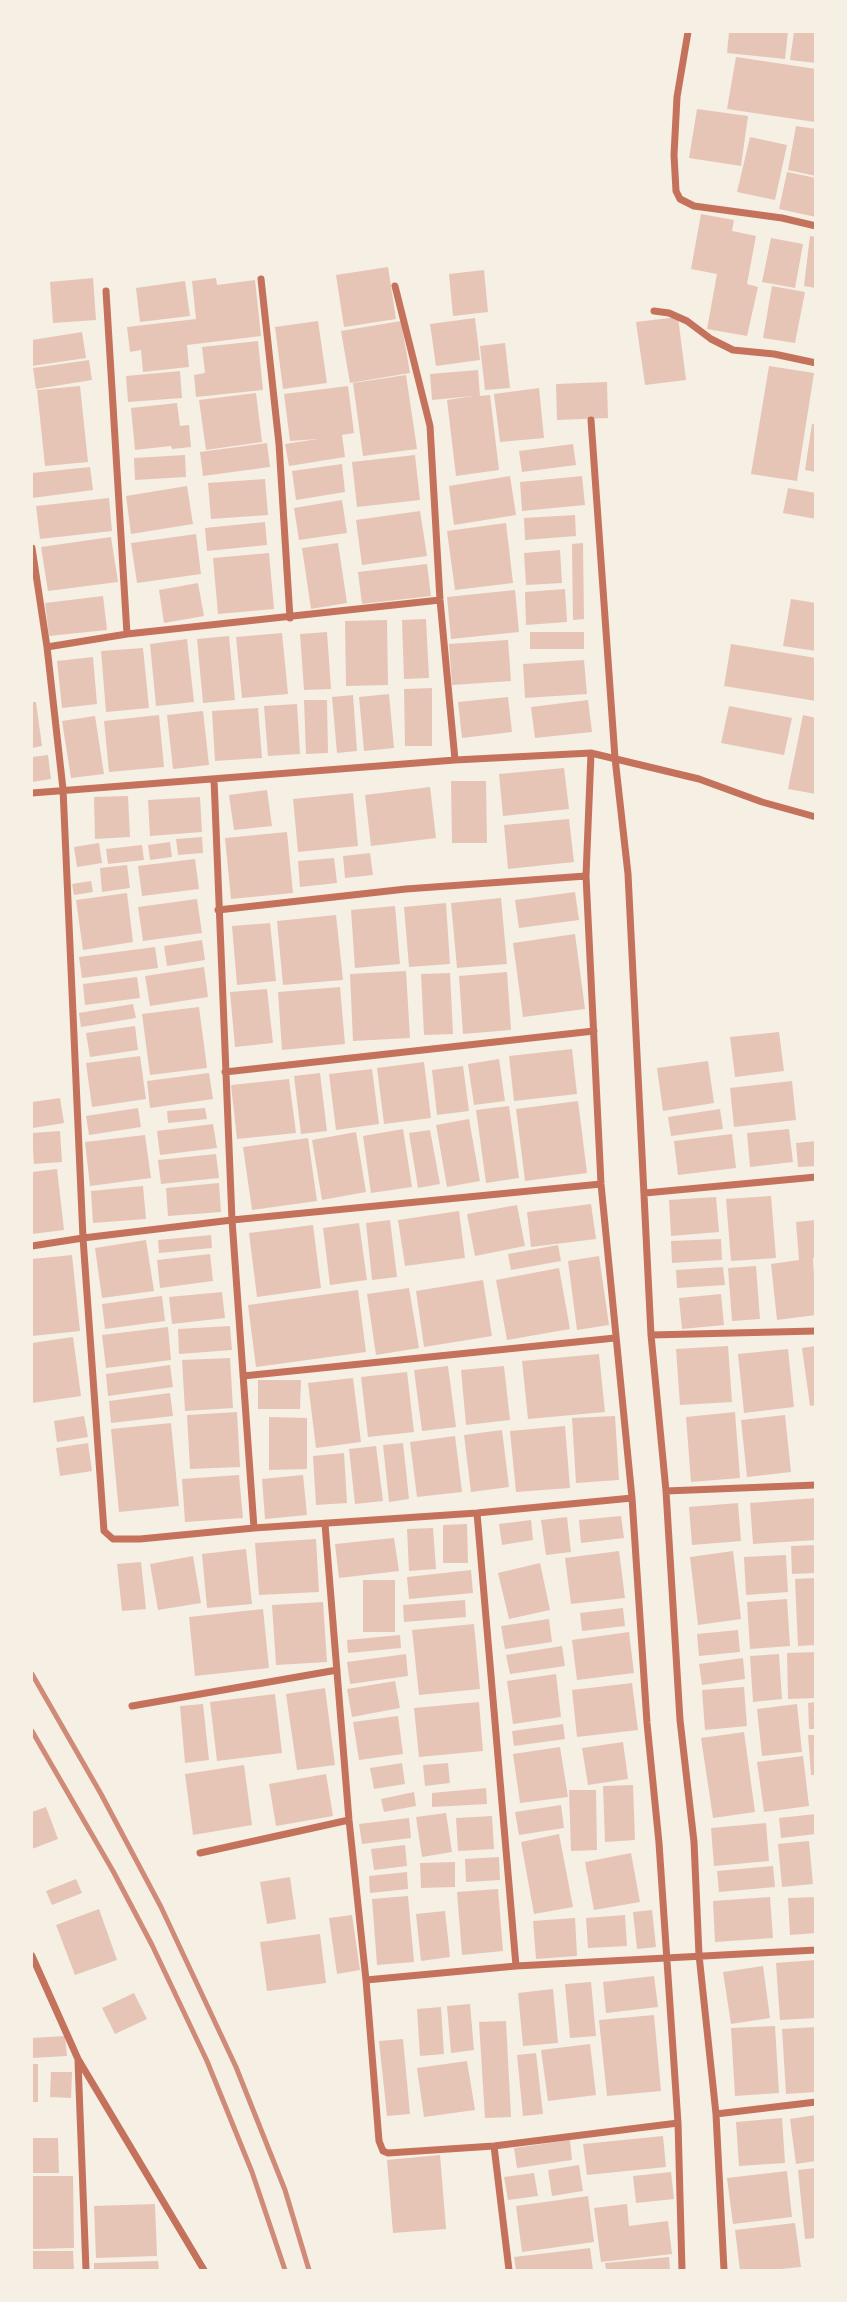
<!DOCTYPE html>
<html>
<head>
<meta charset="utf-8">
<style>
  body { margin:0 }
  #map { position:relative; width:847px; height:2302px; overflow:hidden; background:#f6efe4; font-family:Bitter,serif }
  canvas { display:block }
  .frame { position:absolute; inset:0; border:33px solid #f6efe4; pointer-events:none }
</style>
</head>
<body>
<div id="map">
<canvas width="847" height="2302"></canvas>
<div class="frame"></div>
</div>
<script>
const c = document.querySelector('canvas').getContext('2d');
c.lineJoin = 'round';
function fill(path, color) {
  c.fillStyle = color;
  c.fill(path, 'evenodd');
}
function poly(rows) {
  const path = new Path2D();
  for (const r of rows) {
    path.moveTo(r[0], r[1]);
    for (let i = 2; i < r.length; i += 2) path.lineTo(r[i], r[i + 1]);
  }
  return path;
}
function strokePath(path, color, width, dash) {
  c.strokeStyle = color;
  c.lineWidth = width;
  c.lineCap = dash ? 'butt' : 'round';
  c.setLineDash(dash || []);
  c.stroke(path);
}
fill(poly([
  [729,32,788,32,785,59,727,53],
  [794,32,816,32,816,63,790,60],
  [736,57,816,69,815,122,727,109],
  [697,109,748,116,741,166,689,158],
  [796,126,816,129,816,176,788,170],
  [750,137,787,145,775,200,737,192],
  [787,172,816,178,816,217,779,209],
  [701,214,734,220,732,231,756,236,747,284,758,287,747,336,707,329,717,274,691,269],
  [810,236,816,237,816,288,804,286],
  [771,238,803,244,795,288,762,282],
  [388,267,396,319,344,327,336,275],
  [484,270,488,312,453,316,449,274],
  [93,278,96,320,53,323,50,282],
  [216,278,217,285,255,280,261,336,187,345,189,367,143,372,141,350,130,352,127,327,196,319,192,281],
  [185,281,190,316,140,322,136,288],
  [772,286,805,292,795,343,763,338],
  [678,317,686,380,645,385,636,322],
  [475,318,480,360,436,366,430,324],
  [318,321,327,383,283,389,275,327],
  [401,321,410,373,350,383,341,331],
  [82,332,86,358,32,366,32,340],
  [258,341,263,390,196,397,194,375,205,373,202,347],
  [505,343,510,388,485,390,480,346],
  [89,360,92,380,36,389,33,368],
  [769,366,814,373,797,481,751,474],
  [478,370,480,396,490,395,499,470,456,476,447,400,473,396,432,400,430,374],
  [180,371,182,398,128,402,126,376],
  [406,375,417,449,363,456,353,383],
  [607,382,608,418,557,420,556,384],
  [80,386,88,462,45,466,37,390],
  [348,386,354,433,342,435,345,457,289,466,285,444,318,439,290,441,284,394],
  [539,388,544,438,500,442,494,394],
  [256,393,262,442,206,450,199,400],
  [177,403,180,426,189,425,191,447,172,449,171,446,135,450,131,408],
  [812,424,816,424,816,472,805,470],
  [267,443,270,467,203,476,200,452],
  [573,444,576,465,522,472,519,451],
  [185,455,186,477,135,480,134,458],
  [415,455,420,500,357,507,352,462],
  [342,464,345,492,296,500,292,471],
  [90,467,93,490,32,498,32,473],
  [510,476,516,515,454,525,449,486],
  [582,476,585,505,522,511,520,482],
  [265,479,268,515,211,519,208,483],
  [187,486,193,524,131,534,126,496],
  [788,488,816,493,816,519,783,513],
  [109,498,112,531,40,539,36,506],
  [342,500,347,533,299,540,294,508],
  [420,511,427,556,362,565,356,520],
  [575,515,576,536,525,540,524,518],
  [265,522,267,545,207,551,205,528],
  [506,523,513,583,455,590,447,531],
  [196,534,201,574,137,583,131,543],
  [111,537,118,582,48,591,41,547],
  [338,543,347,603,311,609,302,548],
  [583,543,584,619,573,620,572,544],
  [560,550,562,583,526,585,524,553],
  [269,553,274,609,218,614,213,558],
  [427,564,431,596,362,604,358,572],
  [198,583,204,616,164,623,159,590],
  [565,589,567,622,526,625,525,592],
  [515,590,519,632,451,639,447,597],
  [103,596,107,630,49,636,45,603],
  [791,599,816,603,816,651,783,646],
  [426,619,429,678,404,679,402,620],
  [387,620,388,685,346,686,345,621],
  [327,632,331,689,304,690,300,634],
  [530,632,584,632,584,649,530,649],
  [282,633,288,694,242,698,236,637],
  [229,636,235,700,203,703,197,639],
  [187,639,194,702,156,706,150,644],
  [508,640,511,681,452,685,449,644],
  [731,644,816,658,816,701,724,686],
  [143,648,149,708,106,712,101,651],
  [93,657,97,704,62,708,57,661],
  [584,660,587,694,525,698,523,664],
  [432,688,432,746,405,746,404,689],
  [389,694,394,748,364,751,359,697],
  [353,695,357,751,337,753,332,697],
  [508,697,512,732,462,738,458,702],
  [304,700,327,700,328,753,306,754],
  [588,700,592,732,535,738,531,707],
  [32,702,36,702,42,746,32,748],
  [297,704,300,754,268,756,264,706],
  [729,706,792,718,784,755,721,743],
  [258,708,262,758,215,761,212,711],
  [203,711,209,765,173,769,167,715],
  [159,715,164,767,109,772,104,721],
  [803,715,816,718,816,794,788,789],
  [95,716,104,774,71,778,62,721],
  [48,755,51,779,32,782,32,757],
  [564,768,569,809,503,816,499,774],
  [451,781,486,781,487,843,452,843],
  [430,787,436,838,371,846,365,795],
  [267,790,272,826,234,830,229,795],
  [353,793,358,846,298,852,293,799],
  [128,796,130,837,95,839,94,797],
  [200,797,202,832,150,836,148,800],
  [569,819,574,862,508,869,504,825],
  [287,832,293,893,231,899,225,838],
  [202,837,203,853,178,855,176,839],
  [170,842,172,857,150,860,148,845],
  [99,843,102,863,77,867,74,847],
  [142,845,144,860,108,864,106,849],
  [370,853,373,875,345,878,343,856],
  [334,858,337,883,300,887,298,861],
  [195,859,199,889,142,896,138,866],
  [127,865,130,888,102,892,100,868],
  [91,881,93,892,74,895,72,884],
  [575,892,579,920,519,928,515,900],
  [127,893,133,942,83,950,76,900],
  [501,898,507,964,457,968,451,903],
  [197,899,202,933,143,941,138,907],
  [446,903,450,964,409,967,404,907],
  [395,906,400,964,355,968,351,910],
  [336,915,343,980,283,985,277,921],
  [270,923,276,981,237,985,232,926],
  [575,934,585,1009,523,1017,513,943],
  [202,940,205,960,167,966,164,946],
  [155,947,158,968,82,978,79,957],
  [204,967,208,997,150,1006,145,976],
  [406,971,410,1038,353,1041,350,974],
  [507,972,511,1030,463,1034,459,976],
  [450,973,453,1034,424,1035,421,974],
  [137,977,140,998,85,1005,83,984],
  [340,987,345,1044,282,1050,278,992],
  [267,989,273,1043,235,1047,230,992],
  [133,1004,136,1018,81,1027,79,1013],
  [199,1007,207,1068,150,1075,142,1014],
  [135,1026,138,1050,90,1057,86,1033],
  [779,1032,784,1071,735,1077,730,1037],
  [572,1049,577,1094,514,1101,509,1056],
  [140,1056,146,1099,92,1107,86,1063],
  [499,1059,505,1101,474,1105,468,1064],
  [708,1061,714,1103,663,1111,657,1068],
  [424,1062,431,1118,384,1124,377,1068],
  [463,1066,469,1111,437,1115,432,1070],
  [372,1069,379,1124,336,1130,329,1074],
  [209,1073,213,1099,150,1108,147,1081],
  [320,1073,327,1131,301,1134,294,1076],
  [289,1079,296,1133,237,1139,231,1085],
  [792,1081,796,1120,734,1127,730,1088],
  [60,1098,64,1123,33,1128,32,1102],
  [578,1101,587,1173,525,1181,516,1109],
  [509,1106,519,1178,486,1183,476,1110],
  [138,1108,141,1127,89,1135,86,1116],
  [205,1108,207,1119,168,1123,167,1111],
  [720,1109,723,1129,671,1136,668,1117],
  [469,1119,480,1181,447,1187,436,1125],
  [213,1124,217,1148,160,1155,157,1131],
  [403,1129,412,1187,371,1193,363,1136],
  [789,1129,793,1162,750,1167,747,1133],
  [430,1130,440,1184,418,1188,409,1133],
  [60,1131,62,1162,34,1164,32,1133],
  [356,1132,366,1192,322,1200,312,1140],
  [732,1134,736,1168,678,1175,674,1141],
  [145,1135,151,1178,90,1186,85,1142],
  [308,1138,317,1201,252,1210,243,1147],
  [816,1141,816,1166,798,1167,796,1143],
  [216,1154,219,1178,161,1184,158,1160],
  [57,1169,64,1230,32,1234,32,1172],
  [219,1183,221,1212,168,1216,166,1188],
  [143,1186,146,1219,93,1223,91,1191],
  [771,1196,776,1258,731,1261,726,1199],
  [716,1197,719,1232,671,1236,669,1200],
  [591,1204,596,1239,531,1247,527,1212],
  [517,1205,525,1246,475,1256,467,1214],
  [459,1211,465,1258,405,1266,398,1220],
  [390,1220,397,1277,372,1280,366,1223],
  [816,1220,816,1258,813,1258,816,1315,777,1320,771,1264,799,1260,796,1222],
  [359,1223,367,1280,330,1285,323,1228],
  [313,1225,321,1288,257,1297,249,1233],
  [211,1235,212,1248,159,1253,158,1240],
  [721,1239,722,1260,672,1263,671,1241],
  [146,1240,154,1291,102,1298,95,1248],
  [558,1245,561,1261,511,1270,508,1254],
  [210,1254,213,1281,160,1288,157,1260],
  [72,1255,80,1331,32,1336,32,1259],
  [599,1256,609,1325,577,1330,568,1261],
  [756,1266,760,1319,732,1321,728,1268],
  [723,1267,725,1285,677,1288,676,1270],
  [559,1268,570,1329,507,1340,496,1280],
  [483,1280,492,1336,424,1347,416,1291],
  [409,1288,419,1348,376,1355,367,1294],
  [358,1290,366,1352,256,1367,248,1305],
  [222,1292,225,1318,172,1324,169,1297],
  [721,1294,724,1325,682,1329,679,1298],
  [162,1296,165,1321,105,1329,102,1304],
  [230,1326,232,1350,179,1354,178,1329],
  [168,1327,171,1360,106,1368,102,1335],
  [73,1337,81,1396,32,1403,32,1343],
  [728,1346,732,1402,680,1405,676,1349],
  [816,1346,816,1405,810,1406,802,1348],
  [788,1349,794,1407,744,1413,738,1354],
  [599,1354,605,1412,528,1419,522,1361],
  [230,1358,233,1408,185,1411,182,1360],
  [170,1365,173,1387,108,1396,106,1374],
  [448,1366,456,1427,422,1431,414,1370],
  [504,1366,510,1420,466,1425,461,1370],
  [407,1372,414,1432,368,1437,361,1377],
  [353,1378,361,1442,316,1448,308,1383],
  [258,1380,301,1380,300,1409,258,1409],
  [170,1393,173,1416,111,1423,109,1401],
  [237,1412,240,1467,190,1469,187,1415],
  [735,1412,740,1478,691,1482,686,1417],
  [785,1415,791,1472,747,1477,741,1420],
  [84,1416,88,1437,57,1442,54,1421],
  [615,1416,619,1480,576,1483,572,1418],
  [269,1417,307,1418,307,1469,269,1470],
  [171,1423,179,1506,119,1512,111,1429],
  [565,1426,570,1488,516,1492,510,1431],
  [502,1430,509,1487,471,1492,464,1435],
  [455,1436,462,1492,417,1497,410,1442],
  [88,1443,92,1471,60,1476,56,1448],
  [403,1443,409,1499,389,1502,383,1445],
  [376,1446,383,1501,355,1504,349,1449],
  [344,1453,347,1503,316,1505,313,1456],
  [239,1475,243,1518,185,1522,182,1479],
  [303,1475,307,1515,265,1519,262,1479],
  [816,1498,816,1540,753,1544,750,1503],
  [738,1503,741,1541,692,1545,689,1507],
  [621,1516,624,1538,581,1543,579,1520],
  [567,1517,571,1552,546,1555,541,1520],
  [531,1520,533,1540,502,1545,499,1524],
  [467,1524,468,1563,443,1563,443,1525],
  [433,1528,436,1569,409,1571,407,1529],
  [394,1538,399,1571,339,1578,335,1544],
  [316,1539,319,1592,259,1595,255,1543],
  [816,1545,816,1573,792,1574,791,1546],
  [246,1549,252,1604,207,1608,202,1554],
  [619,1551,625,1598,571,1604,565,1558],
  [733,1551,741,1619,698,1625,690,1557],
  [786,1555,788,1592,746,1595,744,1557],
  [193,1556,201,1603,158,1610,150,1564],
  [141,1562,146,1609,122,1611,117,1564],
  [540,1563,550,1610,509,1619,498,1573],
  [471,1570,473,1593,409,1599,407,1577],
  [816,1578,816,1645,798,1646,795,1579],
  [363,1580,395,1580,395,1632,363,1632],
  [787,1599,790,1646,750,1649,747,1602],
  [465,1600,466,1617,404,1622,403,1605],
  [323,1602,327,1662,276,1665,272,1605],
  [623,1608,625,1626,582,1631,580,1613],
  [263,1609,269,1668,195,1676,189,1617],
  [549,1619,552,1642,505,1649,501,1626],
  [474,1624,480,1689,419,1695,412,1630],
  [738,1630,740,1652,699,1656,697,1634],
  [629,1632,634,1673,577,1680,572,1640],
  [400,1635,401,1648,348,1653,347,1640],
  [562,1646,565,1666,510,1674,506,1655],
  [816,1652,816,1698,788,1699,787,1653],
  [406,1654,408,1676,350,1684,347,1662],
  [779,1654,782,1699,753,1702,750,1656],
  [743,1658,745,1679,702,1685,699,1664],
  [556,1674,561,1717,513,1724,507,1681],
  [395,1681,400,1708,352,1717,347,1689],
  [632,1683,638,1730,577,1737,572,1690],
  [744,1687,747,1726,705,1730,702,1690],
  [325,1688,335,1765,297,1770,286,1694],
  [275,1694,282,1753,217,1761,210,1702],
  [479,1702,483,1751,419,1757,414,1708],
  [816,1702,816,1729,809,1729,808,1703],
  [203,1704,209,1760,185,1763,180,1706],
  [797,1704,802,1752,762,1756,757,1709],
  [398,1716,403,1754,359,1760,353,1722],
  [563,1724,565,1739,514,1746,512,1731],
  [744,1732,755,1812,713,1818,701,1738],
  [808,1735,816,1735,816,1775,811,1775],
  [623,1742,628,1779,588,1785,582,1748],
  [560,1747,568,1797,520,1803,513,1754],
  [803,1756,809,1806,764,1812,757,1762],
  [402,1763,405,1784,374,1789,370,1768],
  [448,1763,450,1783,425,1786,423,1765],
  [244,1765,252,1825,193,1835,185,1774],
  [326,1774,333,1816,276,1826,269,1784],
  [633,1785,635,1840,605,1842,603,1786],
  [486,1788,487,1804,432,1807,432,1793],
  [569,1790,596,1790,597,1850,571,1851],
  [414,1792,416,1806,384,1812,381,1799],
  [561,1805,564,1828,519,1835,515,1812],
  [46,1807,58,1839,32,1849,32,1812],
  [446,1813,452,1852,422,1857,416,1817],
  [816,1814,816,1834,781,1838,779,1818],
  [492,1816,494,1849,458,1851,456,1818],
  [409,1818,411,1838,362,1844,359,1824],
  [766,1823,769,1861,714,1866,711,1828],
  [559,1834,573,1907,534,1914,521,1842],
  [809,1841,813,1884,782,1887,778,1844],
  [405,1845,407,1866,374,1870,371,1849],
  [631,1853,640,1902,594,1910,585,1862],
  [499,1857,500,1880,466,1882,465,1859],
  [455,1862,455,1887,421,1888,420,1863],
  [773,1866,775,1887,719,1892,717,1871],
  [407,1872,408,1889,370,1893,369,1876],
  [290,1877,296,1919,267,1924,260,1882],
  [76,1879,82,1893,52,1905,46,1891],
  [498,1889,503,1951,462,1955,457,1892],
  [408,1896,414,1962,377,1965,372,1899],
  [770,1897,773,1938,715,1942,713,1901],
  [816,1897,816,1933,790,1935,788,1898],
  [99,1909,117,1960,75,1975,56,1925],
  [652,1910,656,1947,637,1949,633,1912],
  [445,1911,450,1957,421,1961,416,1914],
  [352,1915,360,1970,337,1974,329,1918],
  [625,1915,627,1946,588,1948,586,1918],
  [575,1918,577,1956,536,1959,533,1921],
  [320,1934,326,1983,267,1991,260,1942],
  [816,1960,816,2018,780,2020,776,1963],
  [763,1966,770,2018,731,2024,723,1972],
  [654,1976,658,2007,606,2013,603,1982],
  [591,1982,596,2036,570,2038,565,1984],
  [553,1989,558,2043,523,2046,518,1993],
  [134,1993,147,2019,115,2034,102,2008],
  [470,2004,474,2050,451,2053,447,2006],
  [441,2007,444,2054,420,2056,417,2009],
  [654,2015,661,2091,607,2096,599,2020],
  [506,2021,511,2117,485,2118,479,2022],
  [775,2026,779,2093,735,2096,731,2028],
  [816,2027,816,2092,786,2094,782,2029],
  [65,2036,67,2056,32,2058,32,2038],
  [403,2039,410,2114,387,2116,379,2041],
  [590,2044,596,2095,548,2101,541,2050],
  [536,2053,543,2114,523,2116,517,2055],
  [467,2061,475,2110,424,2117,417,2068],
  [32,2064,38,2064,38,2102,32,2102],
  [51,2072,72,2072,71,2098,50,2097],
  [816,2115,816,2161,796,2164,790,2119],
  [782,2118,785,2163,739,2166,736,2122],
  [663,2136,666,2167,587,2175,583,2144],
  [32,2138,58,2138,59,2173,32,2173],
  [570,2140,572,2160,517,2168,514,2148],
  [440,2155,446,2229,393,2233,387,2160],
  [579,2165,583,2191,552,2196,548,2170],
  [816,2168,816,2238,805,2239,798,2170],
  [787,2171,792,2217,733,2224,727,2178],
  [671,2172,674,2199,636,2203,633,2176],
  [534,2173,538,2196,508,2200,504,2177],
  [32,2176,73,2176,74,2248,32,2249],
  [588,2196,594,2242,522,2252,516,2206],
  [155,2204,157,2256,96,2258,94,2206],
  [627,2204,629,2226,668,2221,672,2254,601,2262,594,2208],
  [795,2223,801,2267,771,2270,740,2270,735,2230],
  [590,2248,593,2270,516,2270,514,2257],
  [32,2251,73,2251,74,2270,32,2270],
  [669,2257,670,2270,606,2270,605,2263],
  [158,2261,159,2270,94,2270,94,2263]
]), '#e6c5b7');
strokePath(poly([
  [688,32,677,97,674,155,676,191,680,199,694,206,782,218,816,226],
  [261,279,279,444,290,618],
  [395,286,430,426,440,600,455,760],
  [106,291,127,634],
  [654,311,669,313,687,321,711,339,733,350,774,354,816,363],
  [591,420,615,758,628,874,651,1335,666,1491,680,1720,694,1842,699,1955,716,2114,724,2270],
  [32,548,47,647,63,789,83,1238,104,1531,113,1539,140,1539,254,1528,477,1513,632,1498],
  [47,647,127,634,440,600],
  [591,753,586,876,601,1184,632,1498,647,1723,659,1843,678,2123,682,2270],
  [214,779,232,1220,254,1528],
  [32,793,455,760,591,753,699,779,762,802,816,817],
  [218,910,406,889,586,876],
  [225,1072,594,1031],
  [645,1193,816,1177],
  [32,1246,83,1238,232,1220,601,1184],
  [651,1335,816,1331],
  [243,1376,615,1338],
  [666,1491,816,1485],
  [477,1513,516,1966],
  [325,1524,349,1820,366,1980,379,2141,383,2151,388,2153,494,2146,678,2123],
  [132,1706,337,1670],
  [200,1853,349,1820],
  [32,1956,78,2059,204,2270],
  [366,1980,516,1966,816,1950],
  [78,2061,86,2270],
  [716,2114,816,2102],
  [494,2146,509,2270]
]), '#c5725c', 7);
strokePath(poly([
  [32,1674,101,1794,161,1907,236,2067,285,2190,309,2270],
  [32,1731,113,1871,152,1945,207,2061,252,2172,285,2270]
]), '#cf8b77', 5);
</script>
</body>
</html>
